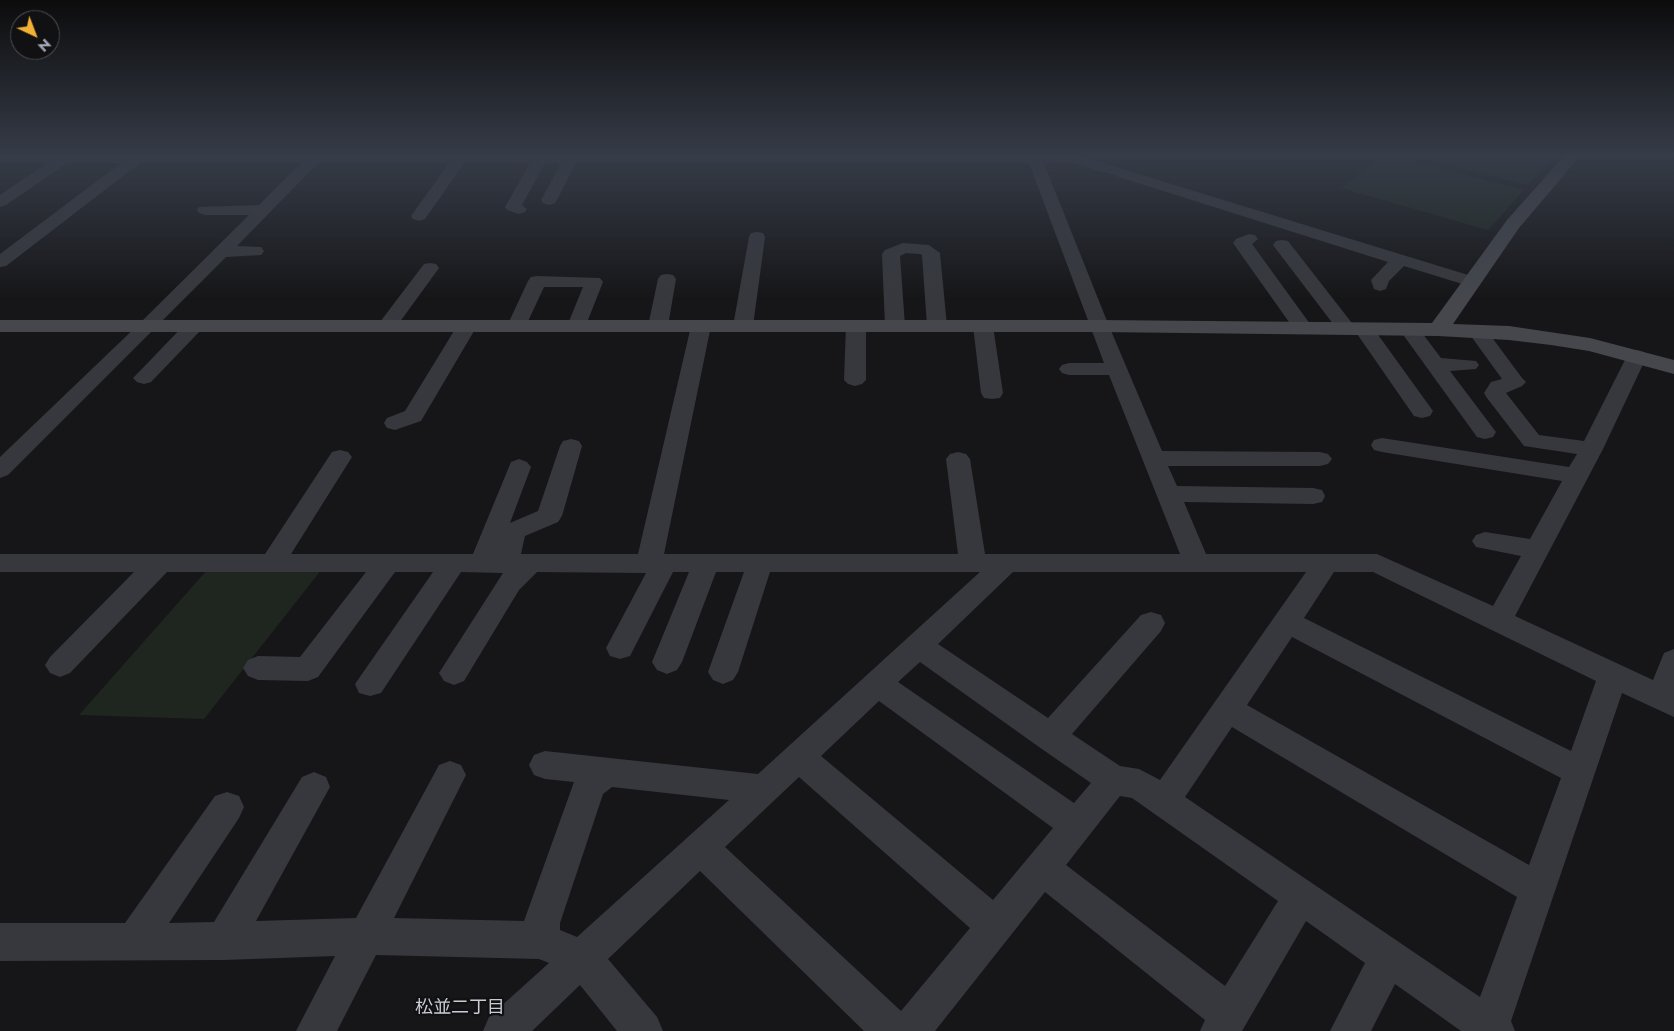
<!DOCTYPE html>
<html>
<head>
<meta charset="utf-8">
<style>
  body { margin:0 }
  #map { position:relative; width:1674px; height:1031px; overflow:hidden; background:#161618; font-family:Jost,sans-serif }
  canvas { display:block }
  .north { position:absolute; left:10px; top:10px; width:50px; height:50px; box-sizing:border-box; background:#111113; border:1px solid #4d4f55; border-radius:50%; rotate:137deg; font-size:14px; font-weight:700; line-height:20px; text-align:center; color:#a8adb8 }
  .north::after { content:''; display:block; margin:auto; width:18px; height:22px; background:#f2b134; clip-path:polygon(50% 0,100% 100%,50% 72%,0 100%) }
</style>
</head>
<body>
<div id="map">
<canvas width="1674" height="1031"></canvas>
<div class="north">N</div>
</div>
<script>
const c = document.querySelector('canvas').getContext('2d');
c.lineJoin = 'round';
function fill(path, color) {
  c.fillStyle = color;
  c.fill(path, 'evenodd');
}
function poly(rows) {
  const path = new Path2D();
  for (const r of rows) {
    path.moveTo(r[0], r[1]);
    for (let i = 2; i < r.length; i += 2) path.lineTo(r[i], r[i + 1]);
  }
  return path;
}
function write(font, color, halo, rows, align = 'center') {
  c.font = font + ' Jost,"Noto Sans JP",sans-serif';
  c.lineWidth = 4.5;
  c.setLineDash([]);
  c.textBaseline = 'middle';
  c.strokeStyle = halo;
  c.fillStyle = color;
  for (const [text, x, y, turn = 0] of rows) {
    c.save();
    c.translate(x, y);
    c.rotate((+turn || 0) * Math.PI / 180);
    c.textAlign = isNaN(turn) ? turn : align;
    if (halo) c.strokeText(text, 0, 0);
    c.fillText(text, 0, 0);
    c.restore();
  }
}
fill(poly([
  [1381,156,1394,156,1524,190,1488,230,1341,188],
  [1411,156,1555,156,1527,185],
  [322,569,204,719,79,715,207,570]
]), '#1e261f');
fill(poly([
  [0,156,1080,156,1478,278,1481,282,1478,286,1472,287,1404,266,1389,281,1386,289,1380,291,1374,289,1371,280,1388,262,1075,163,1043,161,1109,326,1162,451,1320,452,1328,454,1332,459,1328,464,1320,466,1168,466,1177,486,1313,488,1322,490,1325,496,1322,502,1313,504,1184,502,1206,554,1377,554,1493,606,1521,556,1476,547,1472,541,1476,535,1485,532,1530,539,1562,481,1382,452,1374,450,1371,445,1374,440,1382,438,1569,467,1577,454,1524,446,1487,398,1484,393,1491,382,1502,379,1468,332,1471,328,1478,326,1485,328,1522,378,1526,382,1522,386,1506,393,1539,435,1584,441,1627,356,1630,352,1637,350,1644,352,1647,356,1603,449,1515,616,1653,680,1664,653,1674,649,1674,717,1622,693,1511,1021,1515,1031,1461,1031,1395,984,1371,1031,1330,1031,1365,963,1306,921,1242,1031,1200,1031,1205,1020,1045,892,935,1031,864,1031,700,871,608,959,657,1017,663,1031,617,1031,580,985,532,1031,483,1031,489,1017,549,963,539,959,376,955,337,1031,296,1031,335,956,224,960,0,961,0,923,125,923,215,796,227,792,239,796,244,807,239,818,169,923,214,922,302,777,314,772,326,777,330,787,256,921,356,918,439,765,450,761,461,765,466,775,394,918,524,921,574,782,545,779,534,775,529,765,534,755,545,751,758,774,980,572,770,572,738,672,733,680,723,684,713,680,708,672,744,572,716,572,682,662,677,670,667,674,657,670,652,662,689,572,673,572,630,656,620,659,610,656,606,648,646,573,537,572,519,590,464,681,454,685,444,681,439,673,503,573,461,572,381,693,370,696,359,693,355,684,433,572,395,572,318,677,308,681,258,680,248,676,243,668,248,660,258,656,300,657,366,572,167,572,70,673,60,677,50,673,45,665,50,657,134,572,0,572,0,554,265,554,332,452,340,450,348,452,352,457,291,554,473,554,511,462,519,459,527,462,531,467,510,523,538,511,560,446,563,441,571,439,579,441,582,446,562,516,558,522,525,536,521,554,638,554,691,326,694,322,701,320,708,322,711,326,664,554,958,554,946,459,950,454,958,452,966,454,970,459,985,554,1180,554,1109,375,1069,375,1062,373,1059,369,1062,365,1069,363,1104,363,1029,163,576,163,557,200,555,203,549,205,543,203,541,200,561,163,545,163,522,205,527,209,525,212,519,214,507,210,505,207,530,163,464,163,425,219,419,221,413,219,411,216,449,163,318,163,237,246,261,247,264,251,261,255,226,257,8,475,0,478,0,457,141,322,249,215,205,215,199,213,197,210,199,207,259,205,301,163,140,163,6,266,0,267,0,254,121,163,67,163,6,205,0,207,0,195,47,163,0,163,0,156],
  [1013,572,1306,572,1160,780,1139,769,1120,766,1072,734,1161,631,1165,623,1161,615,1151,612,1141,615,1048,718,938,644,1013,572],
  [1334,572,1373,572,1596,681,1571,751,1304,618,1334,572],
  [1292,637,1561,778,1529,865,1247,705,1292,637],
  [920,662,1039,747,1091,783,1074,803,898,682,920,662],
  [879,701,1053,828,993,900,821,756,879,701],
  [1232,727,1517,897,1480,997,1185,797,1232,727],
  [799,777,970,928,901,1011,725,847,799,777],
  [612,787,729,800,577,937,560,930,560,923,603,794,612,787],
  [1120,796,1132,798,1278,901,1225,986,1066,865,1120,796],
  [757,232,763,233,765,237,753,326,750,330,743,332,736,330,733,326,749,237,751,233,757,232],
  [1249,234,1255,235,1258,239,1252,244,1313,328,1310,332,1303,334,1296,332,1233,243,1236,239,1249,234],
  [1282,240,1288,241,1355,327,1364,323,1371,325,1433,411,1430,416,1422,418,1414,416,1355,331,1347,335,1340,333,1273,245,1276,241,1282,240],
  [903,243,929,245,940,253,947,326,944,330,937,332,930,330,927,326,922,255,920,254,906,253,900,256,905,326,902,330,895,332,888,330,885,326,882,254,885,250,903,243],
  [430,263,436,264,439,268,394,330,387,332,380,330,377,326,380,322,424,264,430,263],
  [667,274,673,275,676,279,668,326,665,330,658,332,651,330,648,326,658,279,661,275,667,274],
  [537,276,600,278,603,282,584,330,577,332,570,330,567,326,583,287,544,287,524,330,517,332,510,330,507,326,528,281,531,277,537,276],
  [194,320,201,322,204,326,201,330,151,382,144,384,137,382,133,378,137,374,187,322,194,320],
  [467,320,474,322,477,326,421,421,395,430,387,428,384,423,387,418,405,411,457,326,460,322,467,320],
  [856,320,863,322,866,326,866,380,862,384,855,386,848,384,844,380,846,326,849,322,856,320],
  [983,320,990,322,993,326,1003,393,1000,398,992,399,984,398,981,393,973,326,976,322,983,320],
  [1409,323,1416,325,1441,358,1476,361,1479,365,1476,369,1450,371,1496,432,1493,437,1485,439,1477,437,1399,329,1402,325,1409,323]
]), '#37383d');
fill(poly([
  [1564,156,1580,156,1519,228,1453,324,1509,326,1590,338,1674,360,1674,374,1589,351,1551,345,1509,340,1438,336,1099,332,0,332,0,320,1099,320,1432,323,1507,220,1564,156]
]), '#45474d');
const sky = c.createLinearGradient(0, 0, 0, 300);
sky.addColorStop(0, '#0c0c0d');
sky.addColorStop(0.52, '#363c48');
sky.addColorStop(1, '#363c4800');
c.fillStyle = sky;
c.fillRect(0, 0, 1674, 300);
write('18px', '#c9ccd4', '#111113', [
  ["松並二丁目",460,1009]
]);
</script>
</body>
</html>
